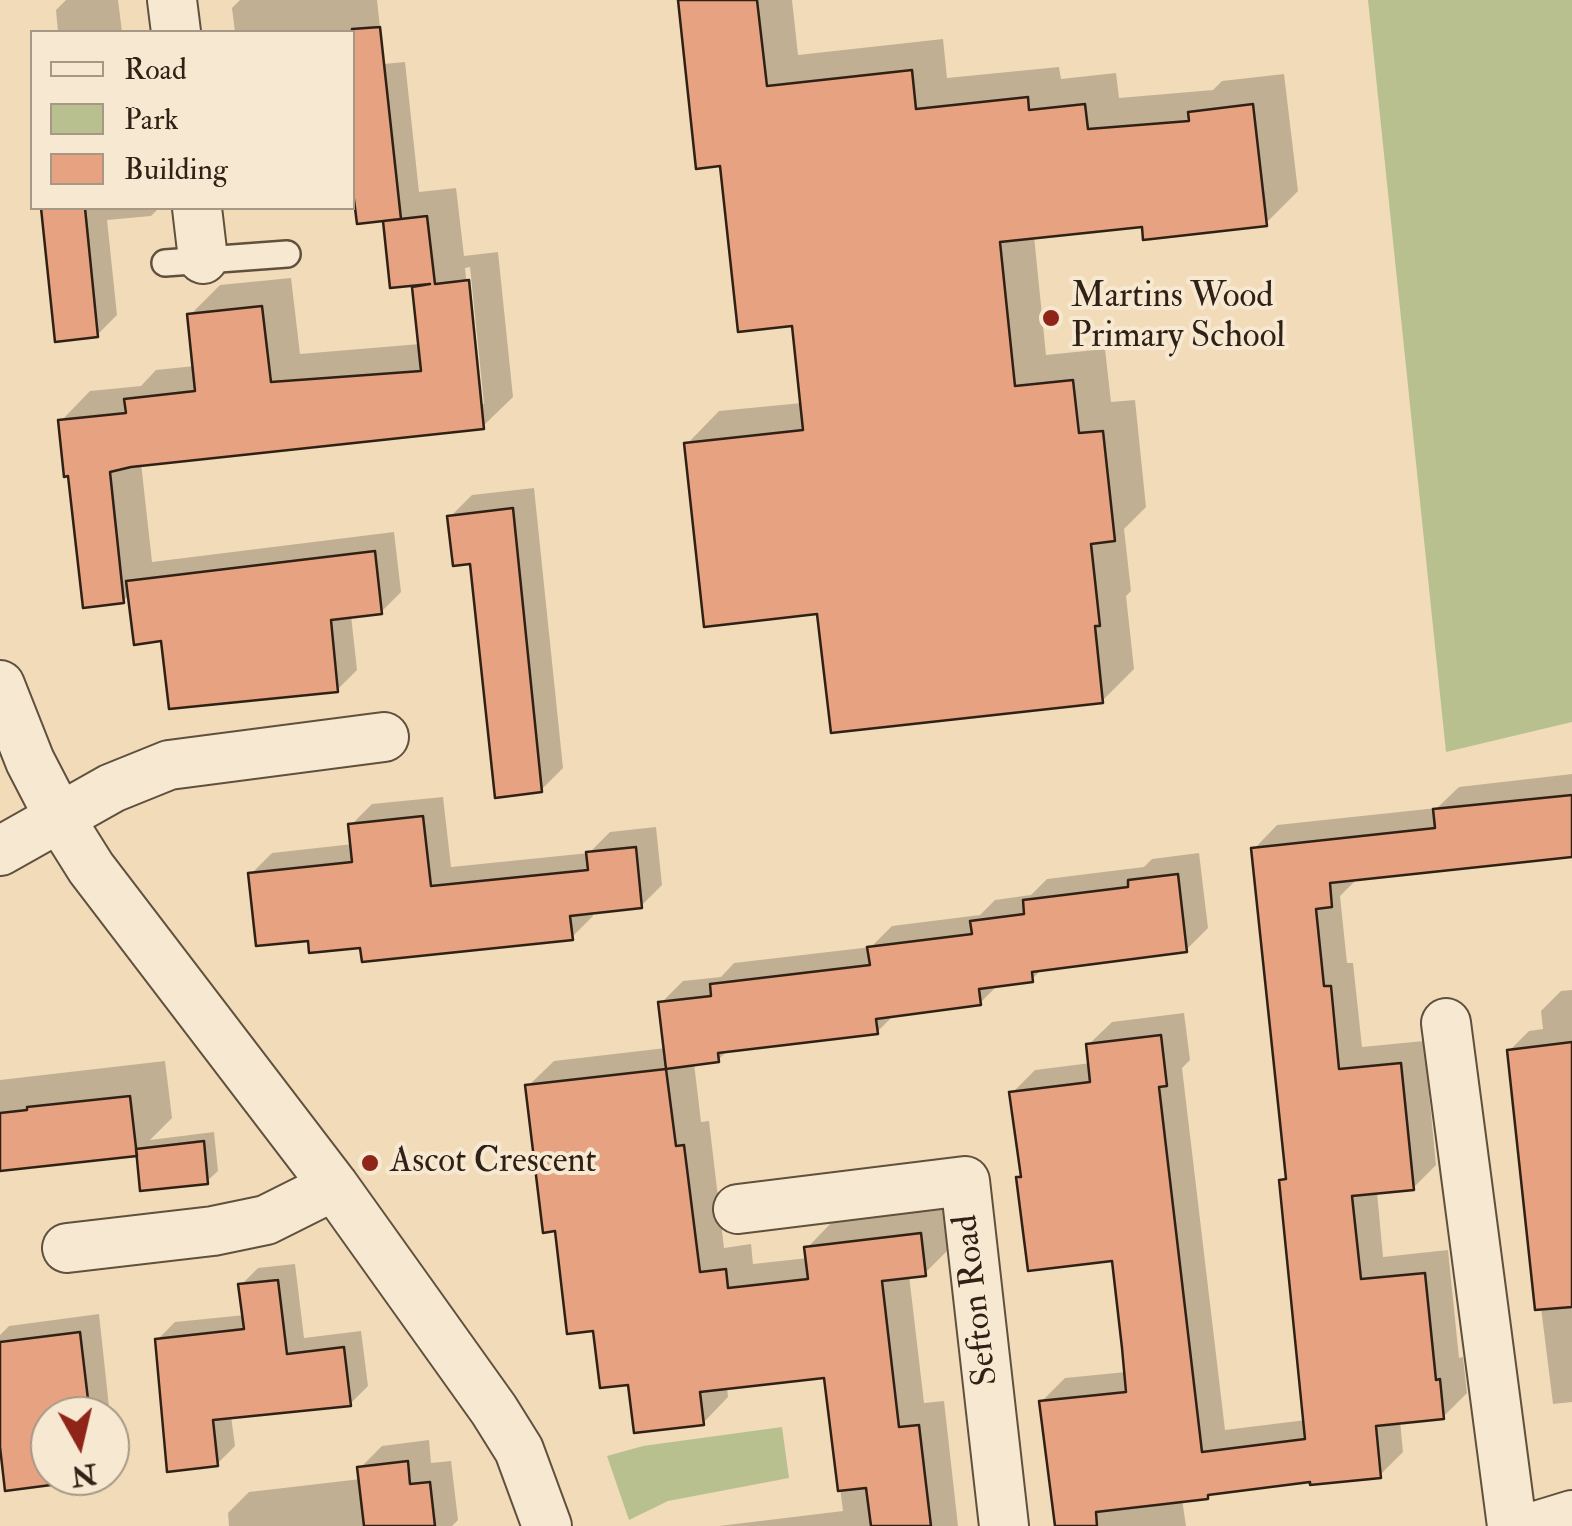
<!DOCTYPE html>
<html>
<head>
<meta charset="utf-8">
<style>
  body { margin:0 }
  #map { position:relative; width:1572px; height:1526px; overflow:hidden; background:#f2dbb9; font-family:"IM FELL Double Pica",serif }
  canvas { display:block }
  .legend { position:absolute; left:30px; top:30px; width:325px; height:180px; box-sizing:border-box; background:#f7e8d2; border:2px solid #a79886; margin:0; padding:12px 18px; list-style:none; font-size:30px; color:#2f2115 }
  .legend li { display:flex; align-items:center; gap:20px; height:50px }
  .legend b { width:50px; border:2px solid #a79886 }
  .north { position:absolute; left:30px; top:1396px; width:100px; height:100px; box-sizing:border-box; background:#f7e8d2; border:2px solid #a79886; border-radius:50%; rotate:172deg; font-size:28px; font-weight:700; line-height:40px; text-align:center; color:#2f2115 }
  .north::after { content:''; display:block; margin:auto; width:35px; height:45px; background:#8f2418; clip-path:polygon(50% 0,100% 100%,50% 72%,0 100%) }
</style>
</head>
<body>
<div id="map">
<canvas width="1572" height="1526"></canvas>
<ul class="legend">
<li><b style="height:12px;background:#f7e8d2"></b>Road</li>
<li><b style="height:28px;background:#b9c090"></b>Park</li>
<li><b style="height:28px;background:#e7a381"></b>Building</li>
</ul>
<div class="north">N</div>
</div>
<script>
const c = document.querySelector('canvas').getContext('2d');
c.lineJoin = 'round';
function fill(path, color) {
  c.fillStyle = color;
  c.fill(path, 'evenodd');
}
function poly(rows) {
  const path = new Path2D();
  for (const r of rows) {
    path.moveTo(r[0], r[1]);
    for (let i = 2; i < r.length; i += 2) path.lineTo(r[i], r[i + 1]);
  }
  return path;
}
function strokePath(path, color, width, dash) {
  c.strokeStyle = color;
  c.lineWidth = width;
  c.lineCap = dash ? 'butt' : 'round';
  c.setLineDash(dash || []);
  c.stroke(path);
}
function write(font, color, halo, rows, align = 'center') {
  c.font = font + ' "IM FELL Double Pica",serif';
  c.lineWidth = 8;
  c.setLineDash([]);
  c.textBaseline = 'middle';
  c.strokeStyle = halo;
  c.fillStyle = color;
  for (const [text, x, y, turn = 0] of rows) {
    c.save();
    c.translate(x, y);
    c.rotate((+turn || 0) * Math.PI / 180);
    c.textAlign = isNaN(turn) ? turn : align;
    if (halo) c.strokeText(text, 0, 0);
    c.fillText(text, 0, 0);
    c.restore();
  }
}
fill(poly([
  [1368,0,1572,0,1572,722,1446,752],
  [782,1427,789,1478,668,1501,629,1520,607,1456,643,1446]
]), '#b9c090');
fill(poly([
  [66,0,118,0,122,32,58,32,56,10],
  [240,0,377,0,384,64,405,62,419,192,456,188,464,256,498,252,513,397,483,426,141,463,152,562,394,532,401,592,381,612,351,615,357,670,337,690,164,639,130,594,123,601,71,473,61,421,90,391,141,386,156,370,195,366,190,315,220,285,291,278,300,354,420,344,414,288,419,283,386,222,352,32,235,32,232,8],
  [470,267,484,404,479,404,465,268],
  [680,0,792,0,798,55,943,39,947,78,1059,67,1061,79,1116,73,1119,98,1213,90,1222,81,1284,74,1298,191,1266,223,1144,224,1034,236,1046,355,1105,349,1111,402,1135,400,1146,507,1124,529,1131,591,1126,596,1134,669,1102,701,820,611,687,444,719,411,802,403,794,323,722,163],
  [44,208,159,208,151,216,107,220,117,315,97,335,58,339],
  [534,488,563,768,541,790,472,561,450,517,472,495],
  [1572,774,1572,855,1354,878,1354,882,1340,896,1347,963,1353,963,1362,1047,1424,1041,1436,1165,1413,1188,1377,1192,1383,1257,1448,1250,1459,1358,1463,1357,1467,1393,1443,1417,1400,1421,1403,1452,1380,1475,1312,1479,1182,1499,1186,1526,1057,1526,1042,1401,1065,1378,1126,1372,1114,1258,1019,1178,1023,1174,1012,1093,1035,1070,1091,1063,1088,1045,1112,1022,1184,1013,1190,1060,1182,1068,1225,1430,1306,1420,1281,1181,1288,1174,1254,849,1277,825,1437,808,1459,787],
  [443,797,451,867,589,853,610,832,656,827,662,885,641,906,592,911,593,916,572,937,363,945,310,938,251,874,272,853,353,844,351,825,372,804],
  [1199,853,1208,928,1186,950,1044,967,1031,980,999,984,980,1003,895,1014,877,1032,728,1050,718,1060,694,1063,701,1122,709,1121,724,1248,751,1244,753,1264,808,1258,807,1248,832,1222,946,1208,950,1248,925,1273,909,1275,924,1403,944,1401,958,1526,719,1526,843,1511,826,1376,727,1387,728,1397,703,1423,630,1382,595,1328,557,1229,528,1086,554,1061,666,1048,661,1003,683,981,721,977,734,963,871,947,892,926,980,915,995,900,1031,895,1047,879,1144,867,1152,859],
  [1572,990,1572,1402,1553,1404,1509,1051,1529,1031,1543,1029,1541,1011,1561,991],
  [165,1061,172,1118,150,1140,214,1132,218,1171,207,1181,139,1150,0,1168,0,1080],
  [295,1264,304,1338,361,1331,368,1386,350,1404,231,1416,235,1446,217,1464,157,1340,175,1322,245,1315,241,1285,258,1268],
  [99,1314,110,1416,50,1416,50,1476,96,1476,7,1488,0,1426,0,1335,9,1326],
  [110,1417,114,1458,110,1462],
  [429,1440,431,1463,451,1461,458,1520,452,1526,229,1526,228,1513,249,1492,361,1479,360,1468,382,1446]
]), '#0003');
const building = poly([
  [678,0,757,0,767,86,912,70,916,109,1028,97,1029,110,1085,104,1088,129,1189,121,1188,112,1253,104,1267,226,1143,240,1142,227,1000,242,1015,386,1073,380,1079,433,1103,431,1115,541,1091,544,1100,626,1095,626,1103,703,831,733,817,614,704,627,684,443,803,430,792,326,738,332,720,166,696,169,678,0],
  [380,27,401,219,357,224,352,184,352,29,380,27],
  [41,208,85,208,98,337,55,342,41,208],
  [427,216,435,284,469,280,484,429,131,467,110,472,124,603,83,608,68,476,64,477,58,420,126,413,124,399,195,391,187,314,262,306,271,382,421,371,412,287,430,284,390,288,383,221,427,216],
  [513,508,542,792,495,798,470,564,453,566,447,516,513,508],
  [375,551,382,614,331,620,338,692,169,709,161,641,134,645,126,581,375,551],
  [1572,795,1572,857,1330,883,1332,907,1316,909,1324,986,1331,986,1339,1069,1401,1063,1414,1190,1352,1196,1361,1279,1425,1273,1436,1380,1440,1379,1444,1419,1376,1426,1381,1478,1310,1485,1310,1482,1208,1495,1208,1499,1096,1512,1097,1526,1055,1526,1039,1401,1126,1392,1122,1348,1112,1261,1028,1271,1016,1177,1021,1177,1009,1092,1090,1082,1086,1044,1161,1035,1167,1086,1159,1087,1202,1452,1305,1439,1279,1180,1286,1179,1251,848,1435,828,1433,809,1572,795],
  [423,816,431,886,588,870,586,852,636,847,642,908,570,916,573,940,362,962,360,948,309,953,308,941,256,946,248,873,352,862,348,824,423,816],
  [1178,874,1187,952,1032,972,1033,982,979,989,981,1005,876,1019,878,1034,718,1053,719,1062,666,1069,658,1002,711,996,710,984,870,965,867,947,972,934,970,921,1024,914,1023,900,1128,887,1128,880,1178,874],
  [1572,1042,1572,1307,1535,1310,1507,1050,1572,1042],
  [666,1069,676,1146,684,1145,700,1272,726,1269,728,1288,808,1279,804,1247,921,1233,926,1276,882,1281,899,1427,919,1425,931,1526,871,1526,866,1488,838,1491,824,1378,700,1392,704,1425,634,1433,628,1385,600,1388,593,1331,567,1334,555,1231,543,1233,525,1085,666,1069],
  [130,1096,137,1156,0,1171,0,1113,27,1110,27,1107,130,1096],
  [204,1141,208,1184,140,1191,136,1149,204,1141],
  [278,1280,287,1354,344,1347,351,1406,213,1420,218,1466,167,1472,155,1339,244,1329,238,1284,278,1280],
  [80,1332,90,1416,50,1416,50,1476,96,1476,97,1479,5,1491,0,1447,0,1342,80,1332],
  [408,1461,410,1484,430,1482,435,1526,364,1526,357,1467,408,1461]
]);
fill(building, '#e7a381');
strokePath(building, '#2f2115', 2.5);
const service = poly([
  [165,263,287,254]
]);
const minor = poly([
  [172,0,176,32],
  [197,208,203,259],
  [0,685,30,761,59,817,91,868,334,1186,494,1410,519,1450,547,1526],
  [0,851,112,788,169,765,384,737],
  [1446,1023,1512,1526],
  [738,1209,965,1181,1004,1526],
  [67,1248,213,1231,266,1220,334,1186],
  [1536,1526,1572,1515]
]);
strokePath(service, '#60503e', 30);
strokePath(minor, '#60503e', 52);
strokePath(service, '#f7e8d2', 25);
strokePath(minor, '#f7e8d2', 48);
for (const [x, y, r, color] of [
  [1051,318,10,"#8f2418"],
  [370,1163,10,"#8f2418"]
]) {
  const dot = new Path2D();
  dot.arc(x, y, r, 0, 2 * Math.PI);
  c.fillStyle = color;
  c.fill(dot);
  strokePath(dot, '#f7e8d2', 4);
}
write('35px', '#2f2115', '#f7e8d2', [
  ["Martins Wood",1071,298],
  ["Primary School",1071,338],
  ["Ascot Crescent",390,1163]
], 'left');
write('35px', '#2f2115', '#f7e8d2', [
  ["Sefton Road",978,1300,-97]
]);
</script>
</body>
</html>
